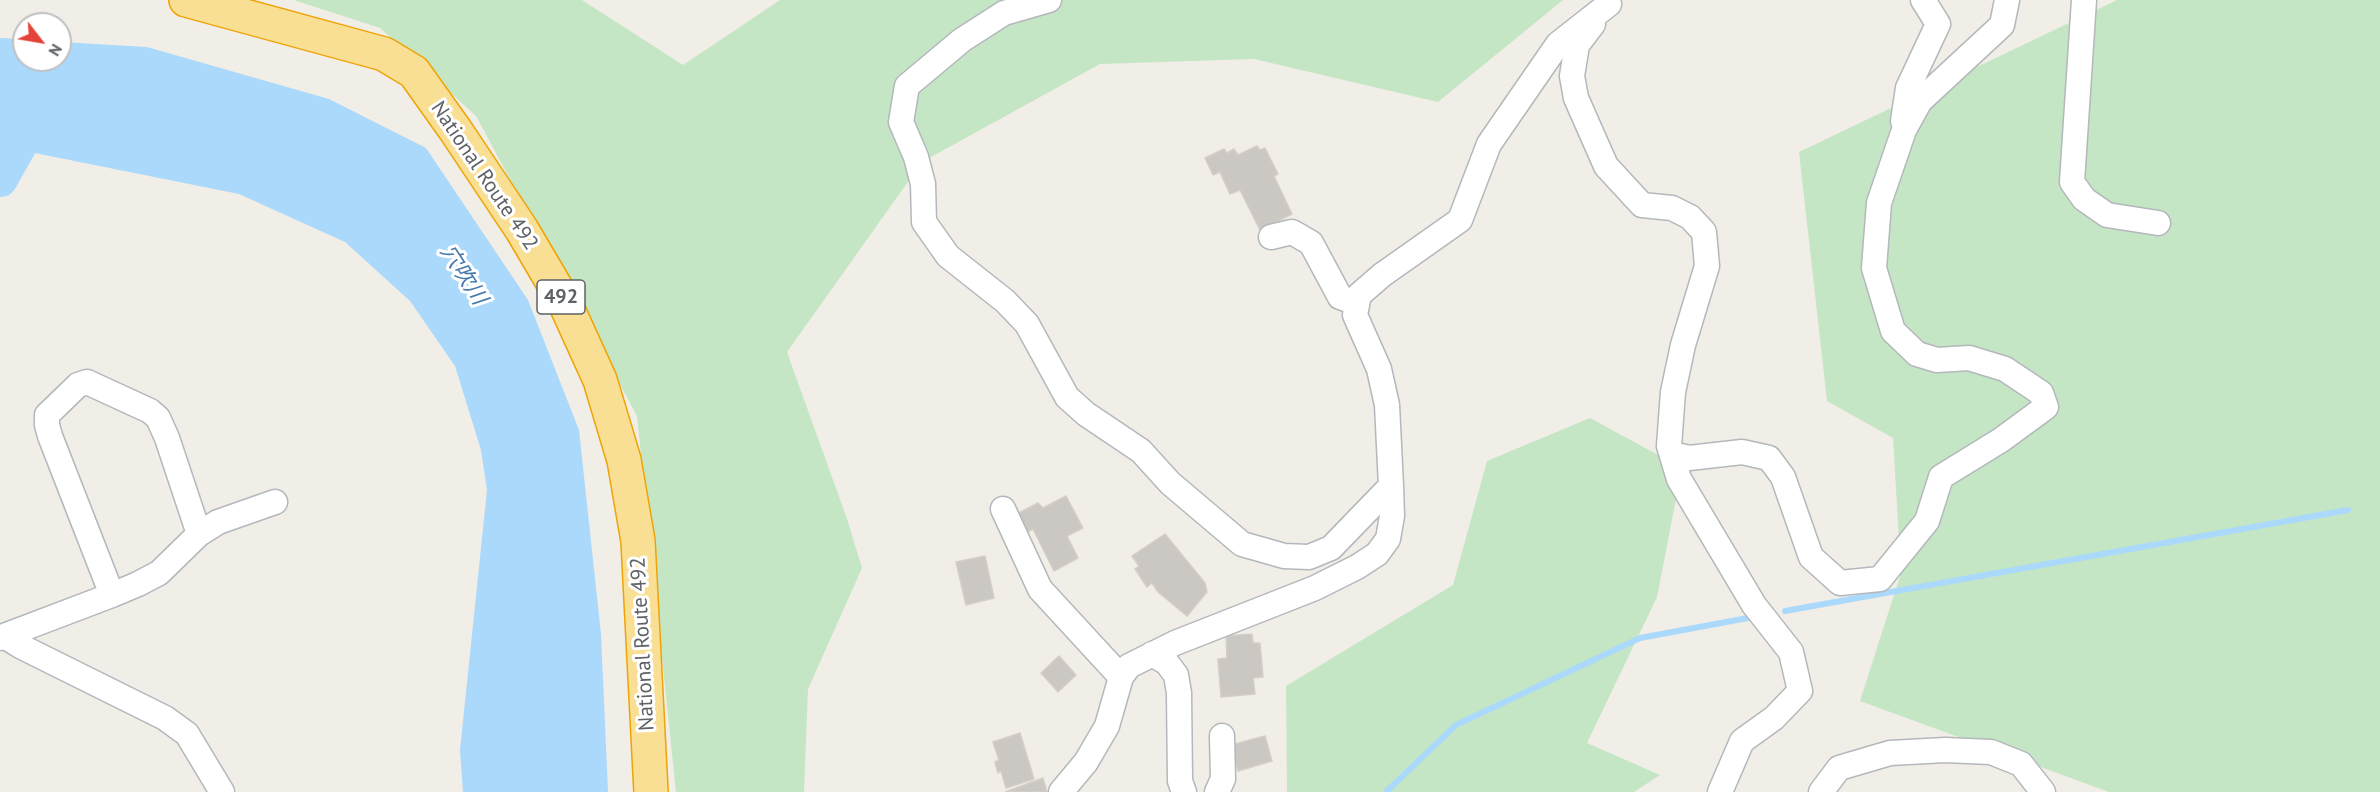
<!DOCTYPE html>
<html>
<head>
<meta charset="utf-8">
<style>
  body { margin:0 }
  #map { position:relative; width:2380px; height:792px; overflow:hidden; background:#f0eee7; font-family:"PT Sans",sans-serif }
  canvas { display:block }
  .north { position:absolute; left:12px; top:12px; width:60px; height:60px; box-sizing:border-box; background:#fff; border:2px solid #bfc0c2; border-radius:50%; rotate:121deg; font-size:16px; font-weight:700; line-height:24px; text-align:center; color:#5e6266 }
  .north::after { content:''; display:block; margin:auto; width:21px; height:27px; background:#e44438; clip-path:polygon(50% 0,100% 100%,50% 72%,0 100%) }
</style>
</head>
<body>
<div id="map">
<canvas width="2380" height="792"></canvas>
<div class="north">N</div>
</div>
<script>
const c = document.querySelector('canvas').getContext('2d');
c.lineJoin = 'round';
function fill(path, color) {
  c.fillStyle = color;
  c.fill(path, 'evenodd');
}
function poly(rows) {
  const path = new Path2D();
  for (const r of rows) {
    path.moveTo(r[0], r[1]);
    for (let i = 2; i < r.length; i += 2) path.lineTo(r[i], r[i + 1]);
  }
  return path;
}
function strokePath(path, color, width, dash) {
  c.strokeStyle = color;
  c.lineWidth = width;
  c.lineCap = dash ? 'butt' : 'round';
  c.setLineDash(dash || []);
  c.stroke(path);
}
function write(font, color, halo, rows, align = 'center') {
  c.font = font + ' "PT Sans","Noto Sans JP",sans-serif';
  c.lineWidth = 6;
  c.setLineDash([]);
  c.textBaseline = 'middle';
  c.strokeStyle = halo;
  c.fillStyle = color;
  for (const [text, x, y, turn = 0] of rows) {
    c.save();
    c.translate(x, y);
    c.rotate((+turn || 0) * Math.PI / 180);
    c.textAlign = isNaN(turn) ? turn : align;
    if (halo) c.strokeText(text, 0, 0);
    c.fillText(text, 0, 0);
    c.restore();
  }
}
fill(poly([
  [294,0,582,0,683,65,780,0,1563,0,1438,102,1254,59,1100,64,922,162,787,352,847,519,862,568,808,689,804,792,676,792,637,416,476,116,380,28],
  [2117,0,2380,0,2380,792,2109,792,1860,701,1901,573,1893,438,1827,401,1799,152],
  [1590,418,1682,468,1657,597,1587,743,1660,775,1634,792,1287,792,1286,686,1453,585,1487,461]
]), '#c5e6c4');
fill(poly([
  [0,38,24,39,24,60,60,60,60,42,147,47,329,99,426,148,528,300,579,430,601,634,608,792,463,792,460,750,487,490,481,450,455,366,410,301,345,242,239,194,0,146]
]), '#aad9fc');
strokePath(poly([
  [1785,611,2348,510],
  [1386,792,1456,725,1640,638,1748,618]
]), '#aad9fc', 6);
strokePath(poly([
  [0,179,41,106]
]), '#aad9fc', 36);
const building = poly([
  [1257,146,1260,150,1265,148,1278,174,1274,176,1292,214,1260,230,1240,190,1230,194,1220,172,1213,175,1205,158,1224,149,1227,153,1234,149,1238,155,1257,146],
  [1066,496,1083,528,1067,536,1078,558,1054,571,1033,529,1024,534,1015,515,1038,503,1043,508,1066,496],
  [1165,534,1205,583,1207,592,1187,616,1158,592,1152,583,1147,587,1135,569,1139,566,1132,556,1165,534],
  [985,556,994,598,966,605,956,562,985,556],
  [1252,634,1253,643,1260,643,1263,677,1253,678,1255,694,1221,697,1218,659,1227,658,1226,636,1252,634],
  [1059,656,1076,675,1058,692,1041,673,1059,656],
  [1020,733,1034,779,1006,788,1001,771,998,773,995,762,999,760,993,742,1020,733],
  [1265,736,1272,761,1238,771,1231,745,1265,736],
  [1043,778,1047,792,1005,792,1043,778]
]);
fill(building, '#cbc8c4');
strokePath(building, '#d4cfc5', 1.5);
const street = poly([
  [1049,0,1004,13,962,40,907,86,901,122,916,157,923,184,924,222,948,256,1005,301,1027,324,1067,397,1086,414,1141,451,1170,483,1242,544,1284,556,1309,557,1331,548,1391,486,1387,405,1379,369,1355,315,1359,295,1382,275,1460,220,1489,144,1558,44,1609,4],
  [2084,0,2072,182,2084,199,2107,215,2158,223],
  [1593,24,1577,45,1572,76,1576,98,1606,166,1642,205,1672,208,1690,217,1704,232,1707,266,1683,345,1673,392,1669,446,1679,479,1754,605,1791,652,1800,691,1774,718,1742,741,1720,792],
  [1903,121,1908,88,1938,24,1923,0],
  [1271,237,1292,232,1311,243,1340,297,1357,303],
  [1672,454,1689,458,1742,452,1769,458,1783,477,1811,557,1840,583,1880,579,1927,521,1941,477,2001,440,2046,407,2041,393,2005,369,1969,358,1937,360,1917,354,1893,331,1874,268,1879,203,1904,130,1920,101,2002,25,2007,0],
  [1003,509,1040,589,1121,677],
  [199,534,218,522,275,502],
  [4,636,112,595,138,584,159,573,199,534,167,438,158,418,150,411,87,382,78,385,47,415,47,425,50,436,112,595],
  [0,638,4,636,22,647,165,718,187,734,222,792],
  [1152,654,1167,663,1176,675,1179,693,1180,781,1184,792],
  [1061,792,1086,762,1107,726,1121,677,1129,666,1175,643,1315,588,1357,567,1377,554,1388,539,1392,516,1391,486],
  [1217,792,1223,779,1222,736],
  [1821,792,1839,768,1890,753,1945,750,1991,752,2021,764,2043,792]
]);
const highway = poly([
  [186,0,384,54,414,72,456,131,522,230,565,303,600,380,624,460,638,541,651,792]
]);
strokePath(street, '#b4b7bb', 27);
strokePath(highway, '#eea408', 36);
strokePath(street, '#fff', 24);
strokePath(highway, '#f9df94', 33);
for (const [x, y, w] of [
  [561,297,48]
]) {
  const box = new Path2D();
  box.roundRect(x - w / 2, y - 17, w, 34, 4.5);
  c.fillStyle = '#fff';
  c.fill(box);
  strokePath(box, '#5e6266', 1.5);
}
write('bold 20px', '#5e6266', null, [
  ["492",561,297]
]);
write('21px', '#5e6266', '#fff', [
  ["National Route 492",484,176,56],
  ["National Route 492",643,644,-93]
]);
write('italic 22px', '#467aae', '#fff', [
  ["穴吹川",463,275,57]
]);
</script>
</body>
</html>
